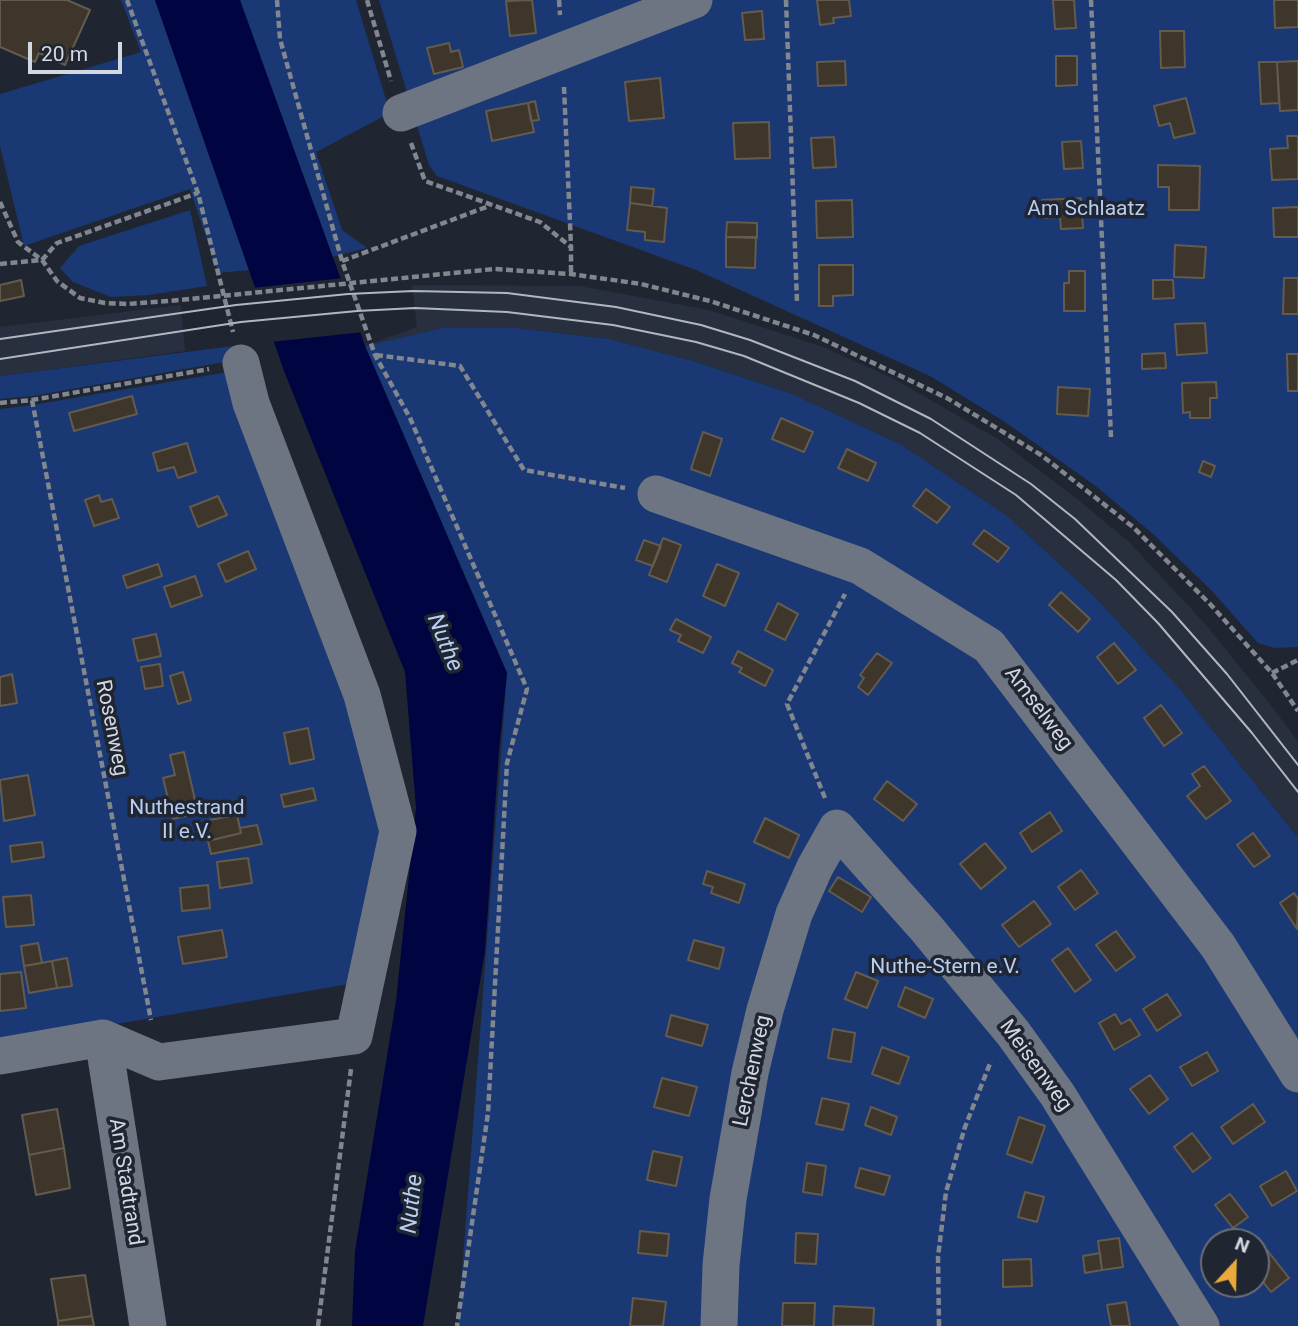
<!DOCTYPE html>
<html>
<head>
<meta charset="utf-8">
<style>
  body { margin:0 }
  #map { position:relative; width:1298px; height:1326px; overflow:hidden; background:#202631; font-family:Roboto,sans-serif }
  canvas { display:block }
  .north { position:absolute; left:1200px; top:1228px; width:70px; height:70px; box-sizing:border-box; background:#202631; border:2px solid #686d77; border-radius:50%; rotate:22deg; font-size:19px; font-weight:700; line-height:28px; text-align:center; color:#d3d7df }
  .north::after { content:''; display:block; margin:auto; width:24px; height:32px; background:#eaaa39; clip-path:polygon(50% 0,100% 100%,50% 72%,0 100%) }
  .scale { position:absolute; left:28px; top:42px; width:94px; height:32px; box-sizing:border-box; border:4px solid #d3d7df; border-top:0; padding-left:9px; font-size:21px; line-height:24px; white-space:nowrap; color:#d3d7df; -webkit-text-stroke:5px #202631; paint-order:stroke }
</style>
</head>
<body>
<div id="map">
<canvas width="1298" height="1326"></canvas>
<div class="north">N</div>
<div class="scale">20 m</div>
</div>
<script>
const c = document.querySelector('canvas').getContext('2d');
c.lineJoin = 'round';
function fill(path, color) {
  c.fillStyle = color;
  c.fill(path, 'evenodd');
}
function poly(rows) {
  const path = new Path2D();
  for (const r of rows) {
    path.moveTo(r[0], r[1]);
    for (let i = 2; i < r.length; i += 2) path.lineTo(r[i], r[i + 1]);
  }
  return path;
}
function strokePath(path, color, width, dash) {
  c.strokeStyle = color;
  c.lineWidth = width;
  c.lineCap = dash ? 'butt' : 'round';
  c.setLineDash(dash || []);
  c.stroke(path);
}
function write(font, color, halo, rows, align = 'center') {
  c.font = font + ' Roboto,sans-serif';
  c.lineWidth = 7;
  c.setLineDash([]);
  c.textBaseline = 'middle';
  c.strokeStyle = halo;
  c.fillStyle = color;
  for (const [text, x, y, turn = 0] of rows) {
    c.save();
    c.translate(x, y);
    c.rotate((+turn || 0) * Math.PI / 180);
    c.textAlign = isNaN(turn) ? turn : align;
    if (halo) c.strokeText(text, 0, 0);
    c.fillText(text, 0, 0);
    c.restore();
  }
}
fill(poly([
  [412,285,579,286,709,310,823,347,894,379,998,439,1077,499,1129,542,1206,625,1273,708,1298,742,1298,838,1179,688,1093,595,1006,515,900,444,790,393,693,361,609,339,516,328,442,328,365,346,417,327],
  [181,305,185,351,0,376,0,327]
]), '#283040');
fill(poly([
  [121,0,155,0,249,270,218,273,190,189,24,246,0,146,0,94,141,52],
  [240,0,356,0,390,113,316,152,342,230,367,248,328,258],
  [379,0,1298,0,1298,647,1275,648,1258,643,1211,590,1153,534,1097,487,1005,422,930,376,696,270,437,176,429,165],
  [190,210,207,286,149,295,111,297,73,282,60,268,79,246],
  [442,328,516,328,609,339,693,361,790,393,900,444,1006,515,1093,595,1179,688,1298,838,1298,1326,458,1326,507,673,365,346],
  [1214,1242,1256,1242,1256,1284,1214,1284],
  [233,346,236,360,33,396,0,399,0,376],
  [228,372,350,698,383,832,349,984,0,1044,0,409,32,405]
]), '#193874');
fill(poly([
  [155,0,240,0,365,346,507,673,499,750,485,951,423,1326,352,1326,355,1251,396,1001,416,808,405,672,284,371]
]), '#000440');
fill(poly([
  [344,278,364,332,270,342,252,288]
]), '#202631');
const building = poly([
  [0,0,67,0,90,10,65,65,39,53,35,62,0,47,0,0],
  [532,0,536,33,510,36,506,1,532,0],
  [817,0,849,0,851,16,833,18,834,23,820,25,817,0],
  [1053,0,1074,0,1076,28,1055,29,1053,0],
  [1274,0,1298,0,1298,27,1275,28,1274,0],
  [762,11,764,39,745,40,742,13,762,11],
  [1160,31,1184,31,1185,67,1161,68,1160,31],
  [449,43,451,52,459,50,463,67,434,74,427,48,449,43],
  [1056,56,1077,56,1077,85,1056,86,1056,56],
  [845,61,846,85,818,86,817,62,845,61],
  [1298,61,1298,110,1280,111,1277,62,1298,61],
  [1259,62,1277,62,1279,103,1261,104,1259,62],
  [660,78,664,118,629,121,625,82,660,78],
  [1186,98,1195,133,1174,138,1170,123,1159,126,1154,106,1186,98],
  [535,101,539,120,531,121,528,103,535,101],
  [528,103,534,132,492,141,486,111,528,103],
  [769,122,770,158,735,159,733,123,769,122],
  [1287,136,1298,136,1298,179,1272,180,1270,149,1288,148,1287,136],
  [834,137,836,167,813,168,811,138,834,137],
  [1081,141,1083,168,1064,169,1062,142,1081,141],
  [1158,165,1200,166,1199,210,1169,210,1169,187,1158,187,1158,165],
  [631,187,654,189,652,206,630,203,631,187],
  [1081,198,1083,228,1061,229,1060,217,1043,218,1042,200,1081,198],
  [852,200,853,237,817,238,816,201,852,200],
  [630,203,667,208,664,242,645,240,645,232,627,230,630,203],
  [1298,207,1298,237,1274,237,1273,208,1298,207],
  [727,222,757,223,757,238,726,237,727,222],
  [726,237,756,237,755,268,726,267,726,237],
  [1175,245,1206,247,1204,278,1174,277,1175,245],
  [819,265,853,265,853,295,833,296,833,306,819,306,819,265],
  [1069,271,1085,271,1085,311,1064,311,1064,283,1069,283,1069,271],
  [1284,278,1298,278,1298,314,1283,314,1284,278],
  [21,280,24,296,0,301,0,285,21,280],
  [1153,280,1173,280,1174,298,1153,299,1153,280],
  [1205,323,1207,353,1177,355,1175,324,1205,323],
  [1165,353,1166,368,1142,369,1142,354,1165,353],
  [1287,354,1298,354,1298,391,1288,391,1287,354],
  [1216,382,1217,398,1210,398,1210,418,1190,418,1190,412,1183,413,1182,383,1216,382],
  [1058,387,1090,389,1088,416,1057,414,1058,387],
  [132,396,137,414,74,431,69,413,132,396],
  [781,418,813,432,804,452,772,439,781,418],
  [703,432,722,439,710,476,691,469,703,432],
  [187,443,196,472,178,478,174,467,158,471,153,453,187,443],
  [847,449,876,463,868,481,838,468,847,449],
  [1203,461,1215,466,1211,477,1199,472,1203,461],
  [926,489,950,507,937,523,913,506,926,489],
  [99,495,101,502,112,499,119,518,94,526,85,500,99,495],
  [218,496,227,515,198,527,190,507,218,496],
  [984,530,1009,548,998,562,973,544,984,530],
  [663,538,681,545,667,582,649,575,663,538],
  [644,540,661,546,653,566,636,560,644,540],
  [248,551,256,569,226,582,218,564,248,551],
  [158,564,162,576,127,588,123,576,158,564],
  [717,564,739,573,725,606,703,596,717,564],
  [195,576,202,596,171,607,164,587,195,576],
  [1061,592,1090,619,1078,632,1049,605,1061,592],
  [778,603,798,614,785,640,765,630,778,603],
  [676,619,711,637,703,653,678,641,681,635,670,630,676,619],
  [156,634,161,656,138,661,133,639,156,634],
  [1114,643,1136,670,1118,684,1097,657,1114,643],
  [738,651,773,670,765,686,739,672,742,668,732,663,738,651],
  [877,653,892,663,868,695,858,687,864,678,860,675,877,653],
  [160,664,163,686,145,689,141,667,160,664],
  [183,672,191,700,178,704,170,676,183,672],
  [12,674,17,703,0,706,0,677,12,674],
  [1161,705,1182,733,1164,746,1144,718,1161,705],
  [308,728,314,759,290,764,284,733,308,728],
  [184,752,198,813,173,819,163,778,175,775,170,755,184,752],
  [1204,766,1231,801,1206,819,1187,796,1200,786,1192,774,1204,766],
  [28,775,35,815,4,821,0,780,28,775],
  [887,781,917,804,903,821,874,799,887,781],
  [313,788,316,800,284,807,281,795,313,788],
  [1050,812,1062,831,1032,852,1020,833,1050,812],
  [237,815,241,833,208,841,204,821,237,815],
  [765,818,799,835,789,858,754,842,765,818],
  [257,825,262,844,211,854,208,841,241,833,240,828,257,825],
  [1253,833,1270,856,1254,867,1237,845,1253,833],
  [42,842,44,857,12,862,10,846,42,842],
  [985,843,1006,868,981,889,960,864,985,843],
  [248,858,252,883,220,888,217,862,248,858],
  [1081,870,1098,893,1075,910,1058,887,1081,870],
  [707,871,745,884,739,903,711,893,713,887,703,884,707,871],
  [838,877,871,897,862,912,829,891,838,877],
  [208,885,210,908,182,911,180,888,208,885],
  [1294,893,1298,899,1297,929,1280,903,1294,893],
  [31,895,34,925,6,927,3,897,31,895],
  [1034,901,1051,924,1019,947,1002,925,1034,901],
  [222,930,227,957,183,964,178,937,222,930],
  [1116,931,1135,957,1116,971,1096,945,1116,931],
  [694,940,724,948,719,969,688,960,694,940],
  [38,943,42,963,24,966,21,946,38,943],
  [1068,948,1091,980,1075,992,1052,960,1068,948],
  [67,958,72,986,57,988,52,961,67,958],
  [52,961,57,988,29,993,24,966,52,961],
  [21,972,26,1008,0,1011,0,974,21,972],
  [856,972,878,981,867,1008,845,999,856,972],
  [905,987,933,999,925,1018,898,1006,905,987],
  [1167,994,1181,1015,1157,1031,1143,1009,1167,994],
  [1115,1014,1121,1024,1130,1019,1140,1035,1114,1050,1099,1023,1115,1014],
  [671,1015,708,1025,702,1046,666,1036,671,1015],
  [833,1029,855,1033,851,1062,828,1058,833,1029],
  [882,1047,909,1057,899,1084,872,1074,882,1047],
  [1207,1052,1218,1071,1192,1086,1180,1067,1207,1052],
  [1150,1075,1168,1099,1149,1114,1130,1089,1150,1075],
  [662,1078,697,1087,689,1116,654,1107,662,1078],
  [822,1098,849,1104,843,1130,816,1124,822,1098],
  [1253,1104,1265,1122,1233,1144,1221,1127,1253,1104],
  [871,1107,897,1117,891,1135,865,1125,871,1107],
  [57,1109,64,1148,29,1155,22,1115,57,1109],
  [1019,1117,1045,1126,1032,1163,1007,1154,1019,1117],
  [1192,1133,1211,1158,1193,1172,1174,1147,1192,1133],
  [64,1148,70,1188,36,1195,29,1155,64,1148],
  [653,1151,682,1157,676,1186,647,1180,653,1151],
  [807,1163,826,1166,822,1195,803,1192,807,1163],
  [860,1168,890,1176,884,1195,855,1187,860,1168],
  [1286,1171,1297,1191,1272,1206,1260,1186,1286,1171],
  [1025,1192,1044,1197,1037,1222,1018,1217,1025,1192],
  [1230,1194,1248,1217,1233,1228,1215,1205,1230,1194],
  [640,1231,669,1234,667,1256,638,1253,640,1231],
  [796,1233,818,1234,816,1264,795,1263,796,1233],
  [1119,1238,1123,1267,1102,1270,1098,1241,1119,1238],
  [1267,1250,1289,1278,1271,1292,1256,1273,1256,1259,1267,1250],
  [1100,1253,1102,1270,1085,1273,1083,1256,1100,1253],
  [1031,1259,1032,1286,1003,1287,1003,1260,1031,1259],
  [85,1275,92,1316,58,1321,51,1279,85,1275],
  [633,1298,666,1302,663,1326,630,1326,633,1298],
  [1126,1302,1130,1326,1111,1326,1107,1305,1126,1302],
  [783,1303,815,1303,814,1326,782,1326,783,1303],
  [834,1306,874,1308,873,1326,833,1326,834,1306],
  [92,1316,94,1326,58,1326,58,1321,92,1316]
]);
fill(building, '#3e362a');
strokePath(building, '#645b4f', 2);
strokePath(poly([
  [127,0,198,193,233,332],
  [277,0,280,39,342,261,375,355,410,418,527,689,507,763,488,1113,457,1326],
  [367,0,391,81],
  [559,0,560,15],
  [786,0,797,302],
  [1091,0,1111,437],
  [564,87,571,246],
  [411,143,425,181,540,222,571,247,571,274],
  [0,202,18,242,42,260,57,281,80,298,105,303,128,304,180,300,494,269,571,274,641,284,710,301,814,335,947,398,1041,455,1133,527,1210,604,1272,673,1298,711],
  [342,261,489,206],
  [0,264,42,260,57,243,198,193],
  [376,355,460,366,524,470,625,488],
  [32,400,151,1020],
  [0,403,32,400,209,369],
  [1272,673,1298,660],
  [825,798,787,704,845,594],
  [318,1326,351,1069],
  [939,1326,938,1257,946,1192,965,1127,991,1061]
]), '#81868f', 4.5, [7, 3.5]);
strokePath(poly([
  [401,113,694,0],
  [656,494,860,566,989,646,1218,946,1298,1074],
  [103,1038,159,1062,354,1036,398,831,362,695,251,403,241,363],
  [103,1038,148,1326],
  [0,1056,103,1038],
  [719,1326,721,1265,728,1199,750,1073,765,1010,794,914,815,867,837,828,926,928,1013,1033,1057,1094,1201,1326]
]), '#6e7582', 37);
strokePath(poly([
  [0,339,236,305,348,294,413,291,507,293,616,307,701,325,750,340,855,381,931,419,1031,484,1075,519,1172,612,1227,674,1298,765],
  [0,359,241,322,357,311,415,308,507,312,613,325,696,342,744,356,859,403,920,433,1016,495,1116,580,1158,623,1252,733,1298,792]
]), '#b2b7bf', 2);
write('21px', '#b8cdf2', '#202631', [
  ["Am Schlaatz",1086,210],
  ["Nuthestrand",187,809],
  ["II e.V.",187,833],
  ["Nuthe-Stern e.V.",945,968]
]);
write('21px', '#d3d7df', '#202631', [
  ["Amselweg",1038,709,53],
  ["Rosenweg",111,728,79],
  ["Meisenweg",1035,1066,54],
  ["Lerchenweg",753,1071,-78],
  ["Am Stadtrand",125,1182,81]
]);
write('italic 23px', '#b9cef3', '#202631', [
  ["Nuthe",444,643,68],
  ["Nuthe",413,1204,-84]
]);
</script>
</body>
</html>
